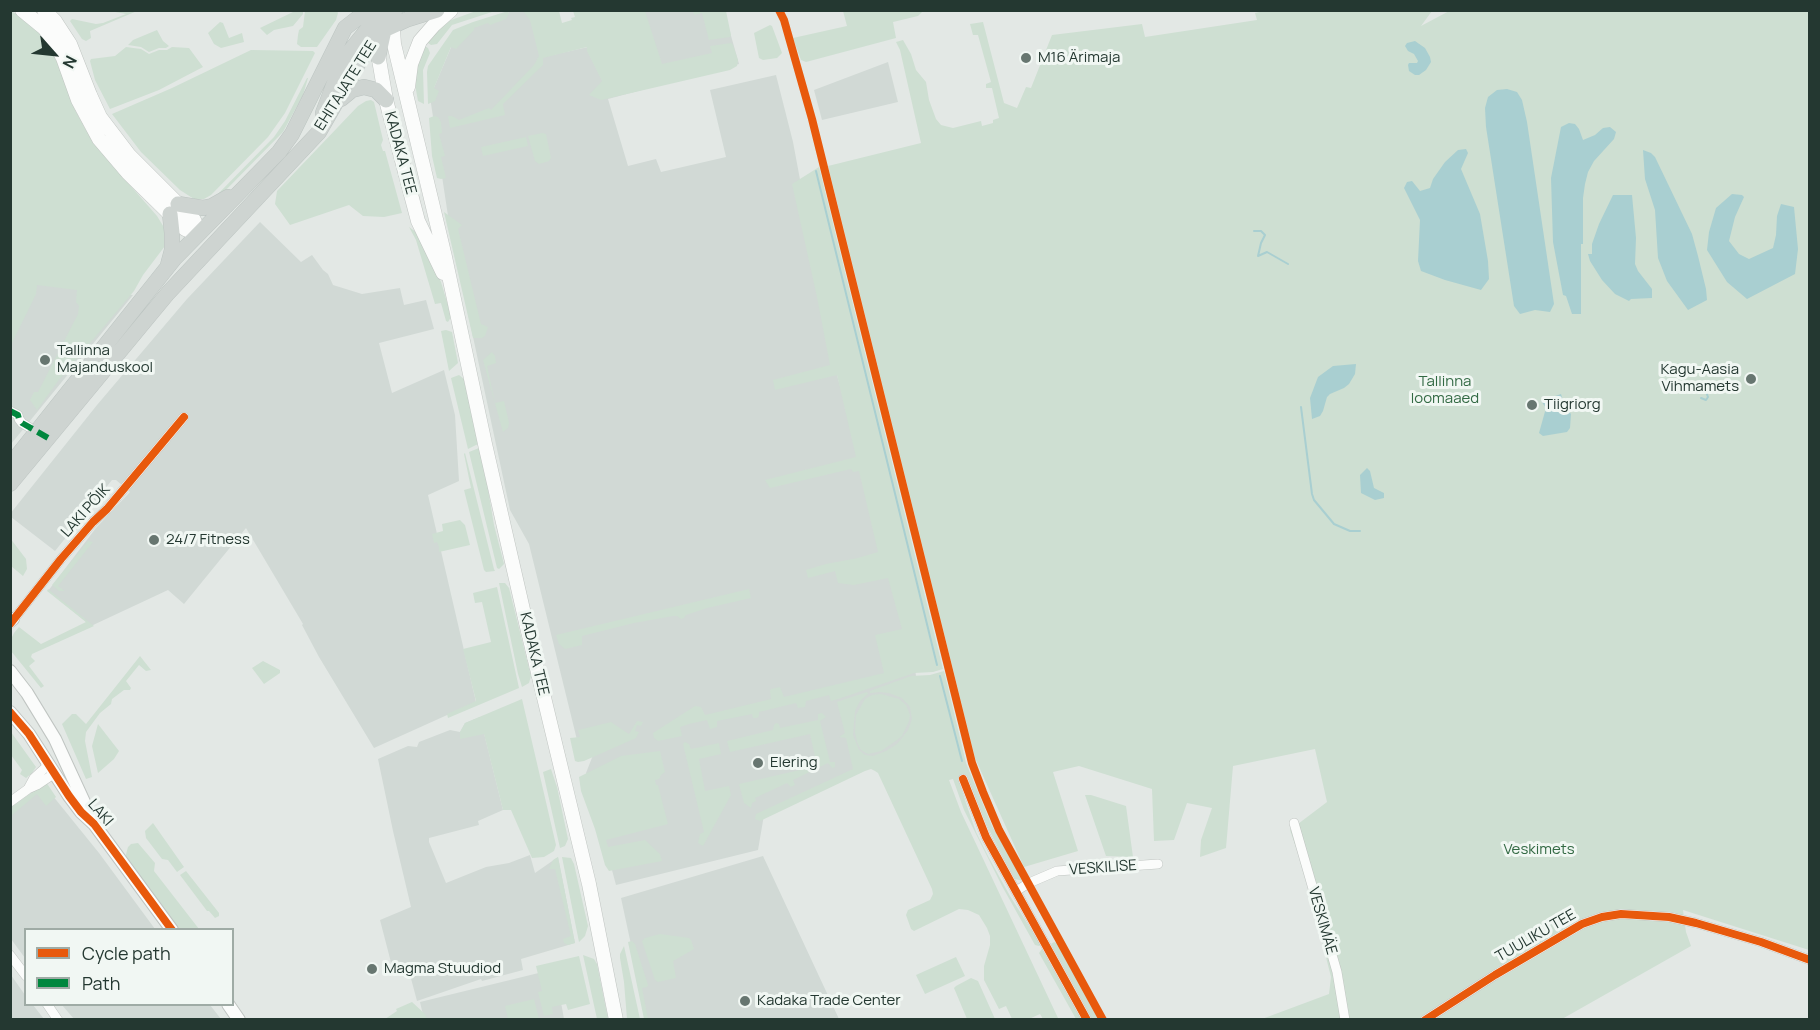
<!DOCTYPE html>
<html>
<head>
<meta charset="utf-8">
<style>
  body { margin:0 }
  #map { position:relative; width:1820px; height:1030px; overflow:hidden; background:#e3e8e5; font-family:Manrope,sans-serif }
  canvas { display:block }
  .frame { position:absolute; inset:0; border:12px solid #243831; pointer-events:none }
  .legend { position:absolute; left:24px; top:928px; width:210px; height:78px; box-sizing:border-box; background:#f1f7f3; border:2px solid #9faba5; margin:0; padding:8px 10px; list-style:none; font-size:18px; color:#243831 }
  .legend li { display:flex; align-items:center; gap:12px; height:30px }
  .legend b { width:30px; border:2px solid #9faba5 }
  .north { position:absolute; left:24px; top:24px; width:60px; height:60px; -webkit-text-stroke:4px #f1f7f3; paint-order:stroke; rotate:117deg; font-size:16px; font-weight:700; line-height:24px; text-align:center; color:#243831 }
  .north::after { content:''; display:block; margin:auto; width:21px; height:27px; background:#243831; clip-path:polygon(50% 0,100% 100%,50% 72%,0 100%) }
</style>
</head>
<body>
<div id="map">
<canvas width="1820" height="1030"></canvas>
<div class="frame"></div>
<ul class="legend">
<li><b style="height:8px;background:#e8590c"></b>Cycle path</li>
<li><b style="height:8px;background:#00873e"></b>Path</li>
</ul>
<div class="north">N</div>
</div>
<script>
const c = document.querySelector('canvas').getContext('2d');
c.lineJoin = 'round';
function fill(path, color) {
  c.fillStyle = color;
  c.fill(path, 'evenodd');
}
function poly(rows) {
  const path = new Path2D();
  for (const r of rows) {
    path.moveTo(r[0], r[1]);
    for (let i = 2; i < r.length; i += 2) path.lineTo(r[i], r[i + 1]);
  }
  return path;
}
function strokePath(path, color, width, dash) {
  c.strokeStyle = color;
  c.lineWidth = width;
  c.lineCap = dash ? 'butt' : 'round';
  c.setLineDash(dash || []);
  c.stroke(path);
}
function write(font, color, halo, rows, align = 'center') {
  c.font = font + ' Manrope,sans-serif';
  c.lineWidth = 6;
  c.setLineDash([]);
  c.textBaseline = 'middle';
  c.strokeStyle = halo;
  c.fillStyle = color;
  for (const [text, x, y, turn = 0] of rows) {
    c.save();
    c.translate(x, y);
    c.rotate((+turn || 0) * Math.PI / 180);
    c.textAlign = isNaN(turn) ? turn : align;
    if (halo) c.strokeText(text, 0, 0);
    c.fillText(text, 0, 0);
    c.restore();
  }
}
fill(poly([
  [512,11,530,11,543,57,588,47,581,11,724,11,739,64,608,99,628,166,656,159,661,172,726,157,710,90,776,75,793,142,835,367,915,670,927,738,764,815,758,850,616,885,586,773,595,750,578,744,529,544,510,510,450,229,430,97,458,31],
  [888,62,898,102,822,120,814,90],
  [260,222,301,262,312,255,323,270,328,274,333,285,362,294,400,288,404,305,426,300,434,329,379,343,392,393,444,370,455,415,459,481,428,495,476,702,374,748,319,657,302,625,303,624,246,528,184,604,168,590,91,626,48,591,96,528,130,492,116,480,112,480,55,551,11,517,10,514,97,405,187,299],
  [11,281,133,295,11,444],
  [480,717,503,810,478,821,479,825,429,838,429,842,446,883,486,867,509,863,530,855,535,873,558,857,575,943,521,959,523,970,482,981,481,979,417,1001,409,971,394,974,380,920,411,907,393,831,378,759,408,746,417,747,419,742,450,730,460,732,465,723],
  [44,785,99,853,155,929,26,930,25,958,11,939,11,813],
  [763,856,839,1019,647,1019,621,898],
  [555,969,564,1019,424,1019,420,1002],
  [11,975,25,995,26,1004,33,1005,44,1019,11,1019],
  [62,1005,210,1005,221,1019,74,1019]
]), '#d1d9d5');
fill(poly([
  [1268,10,1432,11,1421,26,1451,10,1809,11,1809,950,1683,910,1686,932,1691,946,1562,1019,1262,1019,1329,994,1331,977,1305,874,1290,830,1327,802,1315,749,1233,766,1226,848,1200,857,1201,840,1212,808,1187,803,1174,840,1154,841,1152,789,1079,766,1053,772,1078,851,1024,867,975,758,828,166,921,143,900,50,896,42,903,40,911,54,916,70,926,82,929,100,936,119,941,125,953,128,981,121,982,126,993,123,993,120,999,118,992,88,986,88,986,84,991,82,978,35,973,35,970,24,983,22,1004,103,1017,108,1026,87,1031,88,1052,35,1142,24,1145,37,1257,20,1255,13],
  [11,11,29,22,47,40,55,57,75,110,86,130,108,160,157,216,165,229,168,242,143,275,134,291,58,381,37,410,30,400,34,392,38,392,78,314,79,306,76,302,77,290,37,285,36,294,11,345],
  [110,11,137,11,90,31,91,38,86,41,82,39,70,21,72,19,96,24,103,23,126,14],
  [295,11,303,11,303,14,293,26,274,30,267,35,260,28],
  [305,11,337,11,338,13,336,20,317,47,301,47,297,44,298,35,299,30,303,27],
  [476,11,495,11,452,25,437,44,431,45,425,41,443,23],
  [508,11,509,14,506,19,490,25,488,23,474,28,474,30,456,49,451,47,434,88,439,91,435,101,428,104,427,72,428,66,453,30,473,22],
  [523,11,559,11,562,23,572,20,571,18,575,17,573,11,645,11,662,64,712,53,710,46,731,43,733,45,738,60,737,66,730,70,601,100,589,95,602,81,587,51,587,47,543,58,543,65,503,104,505,115,450,128,448,116,452,116,459,120,489,108,491,110,534,65,539,56,530,20],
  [693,11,726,11,731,35,730,37,709,40,702,13,694,15],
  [843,11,843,10,927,11,922,12,918,16,893,22,896,38,806,62,801,60,793,38,847,26],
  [220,22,223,23,229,38,242,33,244,42,221,48,214,44,208,33],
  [770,25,772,26,782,53,777,58,763,60,759,58,754,33],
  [157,30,163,41,169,46,166,48,159,48,149,52,141,47,128,45,133,40],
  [423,45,428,48,430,53,423,70,424,104,418,101,414,79],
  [126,47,141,49,149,54,159,50,167,50,172,47,189,48,203,67,159,90,110,109,95,80,90,61,91,59,115,56],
  [251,50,313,51,315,53,285,113,268,137,211,195,204,199,194,199,180,190,141,152,112,114,172,88],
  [307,78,308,78,303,95,283,132,222,194,214,198,274,137,285,121],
  [371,100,374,102,383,140,381,145,383,151,385,151,402,213,384,217,363,216,349,205,290,225,275,204,277,191,358,106,366,101],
  [434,116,438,117,441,122,442,133,439,134,445,156,441,157,446,178,441,179,437,178,432,156,429,118],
  [542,133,546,134,551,158,549,161,539,164,535,161,528,136],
  [526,137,528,146,483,156,481,147],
  [819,167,943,669,933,672,914,673,841,698,831,701,829,695,806,701,805,707,798,708,796,703,759,712,759,716,757,718,753,718,752,714,717,721,717,727,710,729,707,720,689,724,680,727,682,736,658,741,654,738,653,733,695,706,701,707,705,715,771,699,770,691,771,689,780,687,784,697,884,673,875,635,902,629,888,578,854,585,838,583,835,571,808,578,806,570,826,564,858,558,878,552,859,471,853,472,851,469,770,488,765,480,856,457,837,375,775,390,773,380,830,365,817,297,792,184],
  [444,212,462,225,458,229,481,324,488,327,485,336,482,338,473,338],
  [409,227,416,232,441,282,450,312,451,317,448,322,446,321,441,303,435,304,416,240],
  [446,330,452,332,458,363,449,371,441,331],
  [492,352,495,356,496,363,487,366,495,403,504,401,509,423,508,428,503,432,483,360],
  [459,375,464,379,478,444,468,449,451,378],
  [479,448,485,471,494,525,504,564,499,569,497,568,469,452],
  [465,453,494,569,495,571,486,572,484,570,464,490,471,488,464,454],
  [460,520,465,525,470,545,439,552,439,547,437,542,434,543,432,534,443,531,442,524],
  [10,538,26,559,27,569,23,576,11,566],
  [88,541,93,542,58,586,65,591,59,591,52,585],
  [499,583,505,583,509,588,531,676,529,683,522,687,518,674],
  [497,587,519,688,448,718,447,714,476,701,463,649,491,642,482,602,475,603,473,593],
  [48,589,94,626,32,654,31,657,35,661,29,666,44,686,41,688,11,651,11,639,14,633,19,627,41,644,86,622,47,591],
  [749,589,751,598,707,608,686,615,684,618,681,619,677,616,673,616,634,623,582,636,582,645,565,649,559,644,556,635],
  [140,656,151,670,146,671,139,665,126,681,131,688,130,690,124,690,112,699,111,704,100,713,86,732,85,741,92,777,86,779,62,724,72,714,76,714,86,724],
  [263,661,280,670,280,673,264,684,252,668],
  [944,671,966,763,992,826,1024,881,1015,879,1004,859,988,828,966,775,958,778,967,806,976,832,989,858,1010,896,1041,945,1039,946,1035,945,1002,886,964,810,953,779,949,780,961,812,1058,1018,1055,1019,1043,1019,1040,1014,1029,1019,1012,1019,1006,1006,999,1009,984,980,984,966,990,945,990,936,987,928,979,915,968,910,959,909,914,931,911,929,906,915,908,910,930,900,933,894,932,889,878,773,875,771,871,769,865,771,760,821,755,819,756,814,853,769,846,738,839,737,845,733,837,702,867,692,868,694,860,701,855,711,853,735,859,750,865,755,873,756,886,751,897,744,908,730,912,719,910,707,902,698,889,693,880,692,870,693,870,691,911,676,930,675],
  [881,694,899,699,906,705,910,715,909,721,902,736,897,740,881,751,868,754,861,750,857,742,855,732,856,715,865,699,872,695],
  [522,699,556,845,554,851,544,857,532,858,511,810,503,810,484,734,460,739,460,732,465,723],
  [822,713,826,717,820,721,830,762,835,762,835,767,832,768,828,763,793,780,795,785,791,787,787,783,755,798,756,801,752,803,751,808,744,803,739,784,817,766,810,734,730,752,727,741,773,730,774,725,776,723,779,724,780,728,818,720,818,714],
  [637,721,643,722,641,726,637,725,635,731,639,732,636,738,584,761,578,762,575,761,570,738,580,737,578,730,611,722,629,734],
  [98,724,119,751,114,759,98,773,92,746],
  [11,732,36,767,32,773,26,778,20,774,22,770,11,755],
  [685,742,689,744,691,749,719,743,721,754,699,759,705,791,729,786,731,795,703,846,698,843,700,834,704,832,683,744],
  [660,751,665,772,661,775,659,779,655,780,656,785,658,785,668,824,606,840,608,847,645,840,660,854,662,861,609,871,605,865,595,829,581,791,579,777,621,756],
  [551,769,557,787,568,839,565,846,560,848,543,772],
  [46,782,56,797,46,806,37,794,11,816,10,808],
  [1085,795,1091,795,1126,806,1133,857,1106,856],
  [153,823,184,867,177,872,168,860,162,859,146,838,145,831],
  [138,843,155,863,154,871,199,929,178,929,125,858,128,847,131,844],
  [558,857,575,943,568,945,564,943,563,939,571,936,555,869,549,869,553,860],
  [562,857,571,858,574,864,588,926,585,936,579,942],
  [186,871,219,913,219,916,215,918,209,911,207,911,180,875],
  [660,934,689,938,691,940,694,949,673,961,676,978,658,982,655,980,642,941,645,938],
  [632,941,635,944,648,985,647,987,642,988,648,1019,644,1019,628,942],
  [1054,942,1057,943,1099,1019,1092,1019,1051,944],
  [624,946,640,1019,627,1019,624,982,620,958,620,954],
  [1042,949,1081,1019,1076,1019,1039,953],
  [583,955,594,959,597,964,608,1019,597,1019],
  [579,956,590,1004,568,1010,566,1004,552,1007,553,1014,544,1016,538,992,542,991,536,966],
  [956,957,965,976,925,994,916,975],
  [971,978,978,981,995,1019,967,1019,954,988,956,986],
  [534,999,539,1019,508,1019,505,1006],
  [412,1002,425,1014,427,1019,385,1019,397,1011,396,1009]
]), '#cedfd2');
fill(poly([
  [1415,41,1425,48,1430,57,1431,62,1426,70,1419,75,1415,75,1409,71,1408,65,1409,63,1417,63,1418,61,1414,54,1408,51,1405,46,1407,43],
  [1507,89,1517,92,1522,100,1527,122,1554,304,1550,312,1535,310,1520,314,1514,306,1486,127,1485,108,1488,97,1497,90],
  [1569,123,1575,124,1579,129,1583,140,1595,135,1603,128,1610,127,1616,132,1614,139,1594,161,1588,172,1585,184,1583,198,1583,244,1581,244,1581,314,1572,314,1566,296,1563,295,1553,242,1551,178,1561,127],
  [1466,149,1468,153,1461,169,1480,214,1488,261,1489,279,1481,290,1445,280,1421,271,1418,261,1420,220,1404,188,1407,182,1412,181,1420,191,1430,188,1433,179,1445,162,1458,150],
  [1643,150,1651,153,1655,157,1692,234,1698,256,1706,289,1707,300,1688,310,1667,281,1658,258,1655,210,1645,179],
  [1732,194,1742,195,1744,197,1735,217,1729,241,1739,254,1749,259,1773,248,1776,235,1777,216,1781,204,1794,207,1798,249,1795,274,1747,299,1727,282,1707,250,1709,232,1716,208],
  [1613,195,1632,195,1636,238,1635,264,1638,271,1652,289,1652,298,1631,299,1629,301,1615,294,1602,280,1590,261,1588,254,1592,254,1592,244,1599,224],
  [1356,364,1355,374,1349,384,1344,388,1330,394,1327,397,1323,411,1320,416,1312,419,1310,398,1318,377,1333,366],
  [1561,394,1565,407,1571,414,1570,428,1567,432,1543,436,1539,433,1546,408,1541,401],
  [1367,468,1370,471,1374,488,1384,493,1384,498,1375,500,1361,493,1360,475]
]), '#a9cfd1');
strokePath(poly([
  [816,171,937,665],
  [1254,231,1261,231,1265,235,1261,243,1258,256,1267,252,1288,264],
  [1701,398,1706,400,1708,397,1705,389],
  [1301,407,1312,494,1314,500,1334,524,1350,531,1360,531],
  [940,676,962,761]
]), '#a9cfd1', 2);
const minor = poly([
  [10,411,18,415,19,419,22,423,40,434],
  [10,624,61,559,93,522,107,509,184,417],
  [963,779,986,837,1087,1020],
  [28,789,34,778,46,767,46,759],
  [10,802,28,789,37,785,55,773],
  [1294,823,1337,972,1345,1020],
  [1016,891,1029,883,1057,871,1158,864],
  [10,955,26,976],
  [47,1004,58,1020],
  [1425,1020,1495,975,1582,924,1602,917,1621,914,1669,917,1696,923,1761,942,1810,960]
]);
const tertiary = poly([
  [10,621,13,619],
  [10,671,27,693,55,739,90,815],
  [10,712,29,734,69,796,81,812,94,824,172,930],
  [228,1004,239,1020]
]);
const secondary = poly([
  [22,10,44,28,54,41,63,58,78,100,99,139,128,173,179,223,185,229,197,234,198,229,194,220,129,155,100,117,90,95,70,44,55,21,44,10],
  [392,16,394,44,445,257,485,444,527,627,589,884,616,1020],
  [377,48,386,100,418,221,443,273],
  [408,87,411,64,420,41,434,25,451,10]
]);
const primary = poly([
  [378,57,384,30,395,10],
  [341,99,352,90,364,87,376,90,386,100],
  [323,113,340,68,350,51,383,10],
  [178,204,203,208,212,206,228,197],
  [168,265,172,250,172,233,170,214],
  [10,465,174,259,279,152,292,134,345,28,368,10],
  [10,484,168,293,319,132,359,62,376,37,384,30,408,19,437,10]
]);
strokePath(minor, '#c0c5c2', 10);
strokePath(tertiary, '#c0c5c2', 14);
strokePath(secondary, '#c0c5c2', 15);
strokePath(primary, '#bcc4c1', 16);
strokePath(minor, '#fbfcfb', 9);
strokePath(tertiary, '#fbfcfb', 12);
strokePath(secondary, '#fbfcfb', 14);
strokePath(primary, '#ced4d1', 15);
strokePath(poly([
  [10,411,18,415,19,419,22,423,48,438]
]), '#00873e', 6, [12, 6]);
strokePath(poly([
  [779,10,784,20,812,119,972,763,983,792,999,830,1103,1020],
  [10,624,61,559,93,522,107,509,184,417],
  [10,712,29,734,69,796,81,812,94,824,172,930],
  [963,779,986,837,1087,1020],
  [1425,1020,1495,975,1582,924,1602,917,1621,914,1669,917,1696,923,1761,942,1810,960]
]), '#e8590c', 8);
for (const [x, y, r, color] of [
  [1026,58,6,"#677670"],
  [45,360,6,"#677670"],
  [1751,379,6,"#677670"],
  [1532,405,6,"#677670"],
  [154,540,6,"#677670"],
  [758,763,6,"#677670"],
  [372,969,6,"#677670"],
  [745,1001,6,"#677670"]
]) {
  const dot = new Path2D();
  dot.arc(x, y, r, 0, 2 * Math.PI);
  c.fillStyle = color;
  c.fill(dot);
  strokePath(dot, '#f1f7f3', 2);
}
write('15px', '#243831', '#f1f7f3', [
  ["M16 Ärimaja",1038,58],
  ["Tallinna",57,351],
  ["Majanduskool",57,368],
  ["Kagu-Aasia",1739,370,"right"],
  ["Vihmamets",1739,387,"right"],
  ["Tiigriorg",1544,405],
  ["24/7 Fitness",166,540],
  ["Elering",770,763],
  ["Magma Stuudiod",384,969],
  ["Kadaka Trade Center",757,1001]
], 'left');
write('15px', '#243831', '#f1f7f3', [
  ["EHITAJATE TEE",346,86,-58],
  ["KADAKA TEE",400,153,75],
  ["LAKI PÕIK",86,511,-48],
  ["KADAKA TEE",534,654,77],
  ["LAKI",100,813,49],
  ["VESKILISE",1103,868,-4],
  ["VESKIMÄE",1322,921,74],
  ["TUULIKU TEE",1536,936,-30]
]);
write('15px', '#336a44', '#f1f7f3', [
  ["Tallinna",1445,382],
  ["loomaaed",1445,399],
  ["Veskimets",1539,850]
]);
</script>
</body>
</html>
